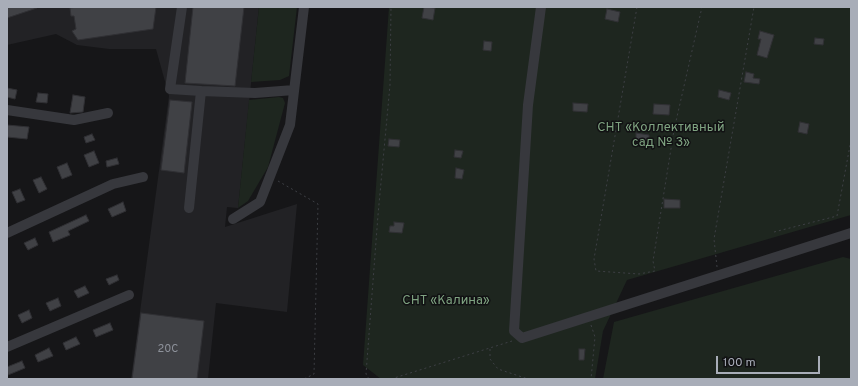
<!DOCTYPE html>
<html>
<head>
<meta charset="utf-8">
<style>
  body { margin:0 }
  #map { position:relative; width:858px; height:386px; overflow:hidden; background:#161618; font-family:Overpass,sans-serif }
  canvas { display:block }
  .frame { position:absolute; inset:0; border:8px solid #a8adb8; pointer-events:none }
  .scale { position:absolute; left:716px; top:356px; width:104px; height:18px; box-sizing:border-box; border:2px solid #a8adb8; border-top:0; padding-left:5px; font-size:12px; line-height:14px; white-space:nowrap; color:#a8adb8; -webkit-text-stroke:3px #111113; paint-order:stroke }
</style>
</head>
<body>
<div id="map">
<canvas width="858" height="386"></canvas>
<div class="frame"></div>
<div class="scale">100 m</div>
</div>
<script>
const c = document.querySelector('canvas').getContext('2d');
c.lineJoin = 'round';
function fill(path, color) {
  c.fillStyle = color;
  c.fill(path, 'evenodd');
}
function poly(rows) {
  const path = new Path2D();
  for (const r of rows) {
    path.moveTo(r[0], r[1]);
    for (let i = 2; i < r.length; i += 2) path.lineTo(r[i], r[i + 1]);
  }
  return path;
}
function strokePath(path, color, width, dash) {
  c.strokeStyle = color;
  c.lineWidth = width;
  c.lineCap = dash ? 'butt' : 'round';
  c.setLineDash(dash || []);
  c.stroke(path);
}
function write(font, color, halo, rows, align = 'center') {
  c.font = font + ' Overpass,sans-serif';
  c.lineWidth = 3;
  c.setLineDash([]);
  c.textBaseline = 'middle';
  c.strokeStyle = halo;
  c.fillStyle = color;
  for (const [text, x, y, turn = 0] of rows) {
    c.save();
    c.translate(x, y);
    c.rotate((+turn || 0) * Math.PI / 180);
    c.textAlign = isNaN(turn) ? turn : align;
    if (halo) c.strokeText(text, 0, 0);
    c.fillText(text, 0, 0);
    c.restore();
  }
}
fill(poly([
  [7,7,259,7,238,208,227,207,225,227,297,204,287,312,216,303,208,379,131,379,169,96,156,49,109,49,77,45,56,34,7,45]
]), '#222225');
fill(poly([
  [259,7,297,7,289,76,280,80,251,82],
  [389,7,851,7,851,215,627,280,603,331,595,379,381,379,363,365],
  [279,97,283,98,285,103,268,167,248,201,238,208,249,100],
  [843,257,851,259,851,379,603,379,614,322]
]), '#1e261f');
const building = poly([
  [7,7,36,7,37,8,7,18,7,7],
  [78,7,156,7,153,29,78,40,72,31,76,29,74,16,71,16,70,8,78,7],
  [193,7,244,7,235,86,185,83,193,7],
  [424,7,435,8,433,20,422,18,424,7],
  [607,9,620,12,618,22,605,19,607,9],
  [760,31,774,35,767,58,757,55,761,39,758,39,760,31],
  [815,38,824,39,823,45,814,44,815,38],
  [484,41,492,42,491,51,483,50,484,41],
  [746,72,754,74,753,78,760,79,759,84,744,82,746,72],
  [7,88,17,90,15,99,7,97,7,88],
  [719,90,731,93,729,100,718,97,719,90],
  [38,93,48,94,47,103,36,102,38,93],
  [73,95,85,97,83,112,70,113,73,95],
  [170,100,192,102,184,173,161,170,170,100],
  [573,103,588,104,587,112,573,111,573,103],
  [654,104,670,105,669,115,653,114,654,104],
  [800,122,809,124,807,134,798,132,800,122],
  [7,125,29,127,27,139,7,137,7,125],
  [636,133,649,135,649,142,636,141,636,133],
  [92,134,95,140,86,143,84,137,92,134],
  [389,139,400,140,399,147,388,146,389,139],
  [455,150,463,151,461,158,454,157,455,150],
  [94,151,99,163,89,167,84,155,94,151],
  [117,158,119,164,107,167,106,161,117,158],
  [67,163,72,175,62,179,57,167,67,163],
  [456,168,464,170,462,179,455,178,456,168],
  [41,177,47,189,39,193,33,180,41,177],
  [20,189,25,200,17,203,12,192,20,189],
  [664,199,680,200,680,208,664,208,664,199],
  [123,202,126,211,112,217,108,209,123,202],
  [86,215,89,221,68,231,70,235,53,242,49,232,86,215],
  [394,222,404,223,402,233,389,232,390,226,394,226,394,222],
  [35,238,38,245,28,250,24,243,35,238],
  [117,275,119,280,109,285,106,279,117,275],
  [85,286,89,293,78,298,74,291,85,286],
  [58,298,61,306,50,311,46,303,58,298],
  [29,310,32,318,22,323,18,315,29,310],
  [141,313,204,321,197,379,132,379,141,313],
  [110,323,113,330,96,337,93,330,110,323],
  [76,337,80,344,66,350,63,343,76,337],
  [49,348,53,356,38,362,35,355,49,348],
  [579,349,585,349,584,360,579,360,579,349],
  [22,361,25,368,8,375,7,367,22,361]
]);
fill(building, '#404145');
strokePath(building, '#303034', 1);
strokePath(poly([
  [637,7,594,259,596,271,639,274,655,271,653,261,674,130,702,7],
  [701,7,710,7],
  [278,181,318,204,314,374,304,379],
  [774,232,837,216,851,140],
  [717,267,714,239,754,7],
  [591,325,595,337,591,379],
  [490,349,490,359,498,369,528,379],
  [369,379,366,374,378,215,390,85,391,7],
  [391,379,512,341]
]), '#3d3f44', 1, [2, 3]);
strokePath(poly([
  [182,7,170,89,201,91,189,208],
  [541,7,528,105,514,331,522,338,851,233],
  [201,91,255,93,294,90],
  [7,110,74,120,108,113],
  [233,219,260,202,290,125,304,7],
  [7,233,113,184,143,177],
  [7,347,129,295]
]), '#37383d', 10);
write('11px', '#8e929b', null, [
  ["20С",168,350]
]);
write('13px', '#7fa381', '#111113', [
  ["СНТ «Коллективный",661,128],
  ["сад № 3»",661,143],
  ["СНТ «Калина»",446,301]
]);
</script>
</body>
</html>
